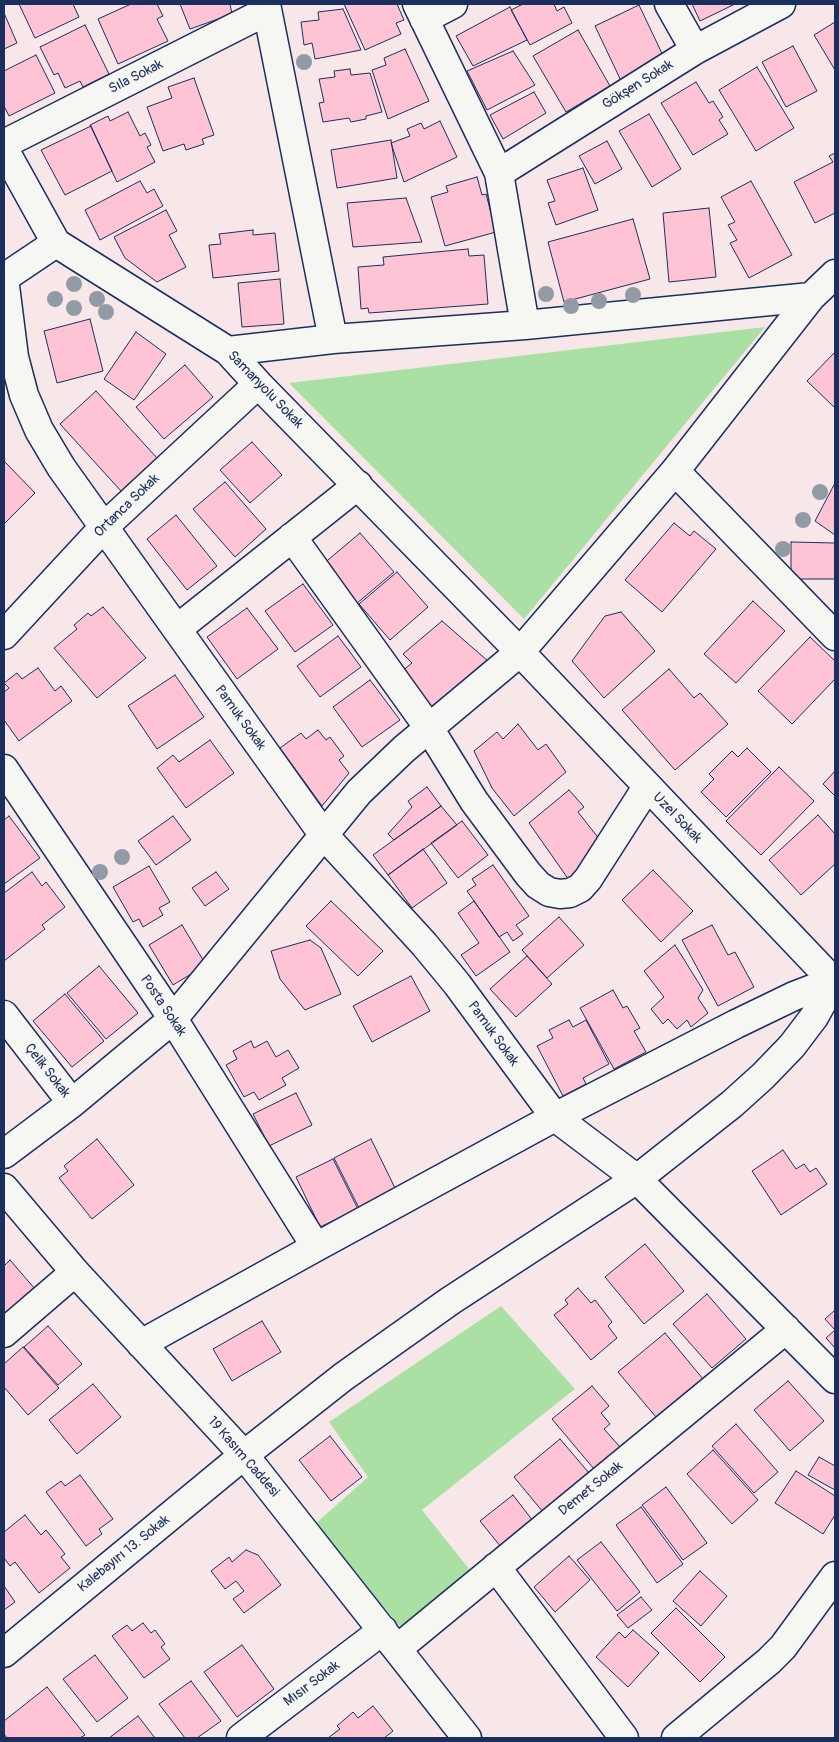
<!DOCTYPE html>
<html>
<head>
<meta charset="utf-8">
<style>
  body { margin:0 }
  #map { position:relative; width:839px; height:1742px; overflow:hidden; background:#f8e7e9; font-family:Pangolin,sans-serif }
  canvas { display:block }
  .frame { position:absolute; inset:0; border:5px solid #1b2f5e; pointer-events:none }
</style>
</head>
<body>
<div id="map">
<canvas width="839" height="1742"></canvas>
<div class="frame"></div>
</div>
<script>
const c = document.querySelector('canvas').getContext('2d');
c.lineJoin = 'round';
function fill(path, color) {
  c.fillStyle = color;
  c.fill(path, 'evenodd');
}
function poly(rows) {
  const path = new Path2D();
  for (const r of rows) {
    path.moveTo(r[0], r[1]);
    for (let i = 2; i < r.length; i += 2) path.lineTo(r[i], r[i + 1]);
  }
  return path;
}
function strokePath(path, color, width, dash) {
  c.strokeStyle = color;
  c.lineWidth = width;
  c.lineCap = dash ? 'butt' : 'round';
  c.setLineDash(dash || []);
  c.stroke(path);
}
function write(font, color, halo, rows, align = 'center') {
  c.font = font + ' Pangolin,sans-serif';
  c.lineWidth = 5;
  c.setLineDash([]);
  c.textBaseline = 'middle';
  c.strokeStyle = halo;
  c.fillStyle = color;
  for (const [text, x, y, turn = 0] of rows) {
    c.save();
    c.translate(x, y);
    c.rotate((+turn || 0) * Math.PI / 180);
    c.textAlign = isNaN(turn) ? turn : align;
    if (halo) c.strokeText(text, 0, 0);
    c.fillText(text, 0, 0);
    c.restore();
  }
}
fill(poly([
  [765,327,524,619,289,383],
  [501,1306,575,1389,422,1510,474,1575,403,1630,314,1525,368,1477,329,1422]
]), '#aae0a3');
const building = poly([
  [19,4,73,4,79,17,35,38,19,4],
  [131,4,157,4,163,16,157,19,168,41,118,64,98,19,131,4],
  [180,4,230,4,232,14,190,29,180,4],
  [344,4,397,4,404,20,396,23,401,34,365,50,344,4],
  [523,4,554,4,557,11,564,7,572,23,530,45,511,10,523,4],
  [692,4,735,4,700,21,692,4],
  [639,5,667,64,623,85,595,26,639,5],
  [510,7,527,40,473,66,456,36,510,7],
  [343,9,361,50,315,59,312,43,304,45,301,22,319,20,318,12,343,9],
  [4,13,17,43,4,49,4,13],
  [835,22,835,70,814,35,835,22],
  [85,25,109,74,83,87,80,81,65,88,58,73,54,75,40,47,85,25],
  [578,30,610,86,566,112,533,56,578,30],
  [793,46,817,91,786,107,762,62,793,46],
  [405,49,429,101,388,119,372,70,386,65,384,58,405,49],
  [513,51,535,85,487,110,467,71,513,51],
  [36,55,55,93,9,116,4,106,4,71,36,55],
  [757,67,794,128,756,151,719,90,757,67],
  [350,69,351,75,370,73,382,112,366,116,366,119,351,122,349,118,323,122,319,103,324,102,319,79,335,77,334,71,350,69],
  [194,78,214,135,202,139,204,144,186,150,184,144,163,151,147,107,172,98,168,87,194,78],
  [696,82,709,103,713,101,723,117,719,120,728,134,693,155,661,103,696,82],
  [534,92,546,113,503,139,490,115,534,92],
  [128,112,140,136,145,133,151,145,147,147,155,162,117,182,90,125,108,116,110,121,128,112],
  [649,114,681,169,652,187,619,131,649,114],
  [440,121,457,157,404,182,391,143,410,136,407,129,421,123,424,129,440,121],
  [91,126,112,171,65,195,41,150,91,126],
  [391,140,397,178,337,188,331,150,391,140],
  [607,141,622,169,595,184,579,156,607,141],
  [835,153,835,213,815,223,794,182,833,162,829,156,835,153],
  [583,168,598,210,556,225,548,203,555,201,547,180,583,168],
  [477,177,482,195,486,194,496,232,445,246,431,197,448,192,446,186,477,177],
  [140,181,147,193,154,189,163,206,100,240,85,210,140,181],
  [751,181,792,255,749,278,730,243,737,240,728,225,735,222,721,197,751,181],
  [406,198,422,242,353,247,347,203,406,198],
  [709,208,716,277,669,282,663,213,709,208],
  [166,210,177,231,169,235,186,267,157,282,125,258,114,237,166,210],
  [633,219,650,279,564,302,548,242,633,219],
  [253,230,253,235,275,233,279,271,213,278,209,245,221,244,219,234,253,230],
  [468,249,469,256,484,255,488,304,369,313,368,308,361,309,358,267,384,265,383,257,468,249],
  [280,279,284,324,242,327,238,283,280,279],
  [90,319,103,371,57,383,44,331,90,319],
  [136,332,166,354,134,400,104,379,136,332],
  [835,352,835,408,807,381,835,352],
  [185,365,213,397,164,439,136,407,185,365],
  [96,391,157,458,121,491,60,424,96,391],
  [252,442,282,475,250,503,220,470,252,442],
  [4,461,35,493,4,524,4,461],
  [225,482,266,529,235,557,193,509,225,482],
  [835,483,835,535,815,521,835,483],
  [176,515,217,566,187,590,147,539,176,515],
  [674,523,690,536,694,531,716,549,662,612,625,580,674,523],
  [360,533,394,572,356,604,322,565,360,533],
  [791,542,835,543,835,579,791,579,791,542],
  [397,572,428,607,390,640,359,604,397,572],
  [303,584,333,625,295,652,265,611,303,584],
  [753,601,785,631,736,683,704,654,753,601],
  [103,607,146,658,97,698,54,648,77,629,74,625,88,613,91,616,103,607],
  [247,608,278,649,237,679,207,637,247,608],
  [621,612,655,651,604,698,572,661,605,616,621,612],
  [442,621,489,662,431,707,400,673,412,663,403,654,442,621],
  [338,636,361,667,320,697,297,666,338,636],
  [810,637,835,661,835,679,792,724,758,691,810,637],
  [38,668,55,691,61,686,72,701,19,741,4,720,4,692,9,688,4,683,17,673,22,679,38,668],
  [669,669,694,698,700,693,728,724,675,770,622,710,669,669],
  [175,675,204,717,157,749,128,706,175,675],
  [370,680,400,720,362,747,333,707,370,680],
  [518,724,538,750,546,744,566,772,514,816,492,788,474,751,497,732,503,739,518,724],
  [318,730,326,740,330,737,344,756,339,760,349,773,322,806,280,748,301,733,306,739,318,730],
  [210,740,234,773,186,808,157,768,173,755,179,762,210,740],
  [747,748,771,772,726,817,701,792,714,779,709,774,732,751,738,757,747,748],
  [779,767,814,801,761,855,726,821,779,767],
  [835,771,835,796,823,784,835,771],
  [427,787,441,806,394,840,388,834,412,807,408,801,427,787],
  [569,790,584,807,578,812,600,840,569,880,529,823,569,790],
  [441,806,457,825,388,875,373,855,441,806],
  [818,815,835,834,835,864,801,895,769,860,818,815],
  [9,816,40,858,4,884,4,820,9,816],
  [173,816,191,840,156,865,138,841,173,816],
  [462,821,488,855,458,878,431,843,462,821],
  [423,849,447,883,412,908,388,875,423,849],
  [493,865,529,916,516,925,523,934,513,941,507,932,499,937,467,891,476,885,472,879,493,865],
  [149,866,170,902,159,908,163,915,143,927,139,919,133,922,113,887,149,866],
  [653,870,693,911,661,942,622,900,653,870],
  [32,872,42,886,46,882,65,907,42,925,45,929,4,961,4,893,32,872],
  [216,872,229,889,205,906,192,888,216,872],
  [331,901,383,951,358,976,306,926,331,901],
  [474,901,510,952,476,976,461,955,479,943,458,913,474,901],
  [559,917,584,945,547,978,522,950,559,917],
  [182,925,206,965,173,985,149,945,182,925],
  [712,925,728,955,735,952,754,987,718,1006,682,940,712,925],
  [310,940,321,948,341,994,305,1010,280,979,271,951,310,940],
  [675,945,703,990,698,998,708,1013,691,1027,687,1020,677,1029,668,1019,663,1024,651,1009,664,997,644,971,675,945],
  [527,956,552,984,516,1017,490,989,527,956],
  [99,966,138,1013,106,1039,67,993,99,966],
  [411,976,430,1011,372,1042,353,1006,411,976],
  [613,990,623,1008,627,1006,640,1028,634,1031,646,1052,614,1069,580,1008,613,990],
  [65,994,104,1041,72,1067,33,1021,65,994],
  [569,1020,573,1027,586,1020,609,1064,583,1078,586,1084,563,1096,537,1046,553,1038,549,1030,569,1020],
  [251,1041,254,1048,267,1041,276,1057,288,1050,299,1068,282,1078,286,1085,259,1100,254,1092,244,1097,226,1065,237,1059,233,1051,251,1041],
  [296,1093,312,1125,269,1146,253,1114,296,1093],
  [97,1139,134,1185,92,1219,59,1178,68,1171,64,1166,97,1139],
  [371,1139,396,1190,359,1208,334,1158,371,1139],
  [783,1150,796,1169,804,1164,810,1172,816,1168,827,1184,781,1215,752,1171,783,1150],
  [333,1159,358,1209,320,1227,296,1177,333,1159],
  [645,1244,684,1291,644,1324,605,1277,645,1244],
  [10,1260,35,1289,4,1317,4,1266,10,1260],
  [578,1288,591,1303,595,1300,612,1322,608,1326,617,1338,591,1360,554,1315,568,1304,565,1300,578,1288],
  [707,1294,746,1339,712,1368,673,1324,707,1294],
  [835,1310,835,1348,826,1338,835,1330,825,1319,835,1310],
  [262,1321,281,1352,232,1381,213,1349,262,1321],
  [48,1326,82,1364,58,1385,24,1347,48,1326],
  [665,1333,703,1379,656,1417,618,1372,665,1333],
  [23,1347,59,1388,28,1415,4,1387,4,1364,23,1347],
  [788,1381,824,1421,790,1451,754,1410,788,1381],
  [93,1384,121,1417,77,1454,49,1420,93,1384],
  [592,1386,609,1406,601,1413,610,1424,604,1429,620,1447,594,1469,552,1419,592,1386],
  [736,1424,778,1472,754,1493,712,1446,736,1424],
  [330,1436,362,1477,331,1501,299,1460,330,1436],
  [560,1439,589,1473,543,1512,514,1477,560,1439],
  [713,1450,758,1500,732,1524,687,1474,713,1450],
  [819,1457,835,1466,835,1490,808,1475,819,1457],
  [796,1471,835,1496,835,1515,823,1534,775,1503,796,1471],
  [80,1475,113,1519,99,1529,102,1534,86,1546,46,1492,61,1481,65,1486,80,1475],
  [666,1487,707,1543,683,1560,642,1505,666,1487],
  [513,1495,533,1521,501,1547,480,1521,513,1495],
  [641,1507,683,1564,657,1583,616,1525,641,1507],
  [25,1515,41,1535,46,1530,65,1554,61,1557,70,1568,39,1593,15,1562,10,1566,4,1558,4,1532,25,1515],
  [601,1542,640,1592,617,1611,577,1560,601,1542],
  [246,1550,258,1555,281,1585,244,1613,233,1599,244,1591,236,1581,225,1589,211,1571,229,1557,232,1562,246,1550],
  [569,1556,590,1580,555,1612,534,1587,569,1556],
  [700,1571,727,1596,701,1626,673,1601,700,1571],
  [4,1586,15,1602,4,1610,4,1586],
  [641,1597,652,1610,628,1628,617,1615,641,1597],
  [676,1608,725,1657,700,1682,651,1633,676,1608],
  [143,1623,151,1633,155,1630,165,1644,161,1647,170,1659,144,1678,112,1636,127,1625,132,1631,143,1623],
  [633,1630,659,1653,628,1687,596,1657,619,1632,625,1638,633,1630],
  [242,1645,274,1689,237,1717,204,1672,242,1645],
  [95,1655,128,1698,97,1722,63,1679,95,1655],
  [191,1681,221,1721,197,1738,185,1738,159,1704,191,1681],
  [47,1687,85,1735,80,1738,7,1738,4,1734,4,1721,47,1687],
  [373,1706,393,1731,384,1738,328,1738,340,1729,337,1726,353,1712,358,1718,373,1706],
  [138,1716,155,1738,109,1738,138,1716]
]);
fill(building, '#fec3d4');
strokePath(building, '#1b2f5e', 1);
const minor = poly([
  [266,4,333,339],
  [417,4,499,173,525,325],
  [669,4,695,50],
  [424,19,453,4],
  [4,144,267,11],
  [4,149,56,243,228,351,258,384,520,652,835,983],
  [499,173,695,50,781,4],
  [4,278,14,357,24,395,39,430,61,467,323,834,424,944,457,984,555,1117,637,1179,835,1379],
  [4,278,56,243],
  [228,351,333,339,525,325,811,297],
  [675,471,835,636],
  [292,537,429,728,474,801,528,874,538,885,549,892,560,894,570,893,580,888,588,879,647,787],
  [177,629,358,485],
  [4,635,104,527,258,384],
  [4,769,173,1019,316,1247],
  [4,1015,72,1103],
  [4,1154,72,1103,173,1019,359,792,404,749,520,652,675,471,811,297,835,274],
  [4,1188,75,1272,244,1455,467,1738],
  [4,1333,75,1272],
  [141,1344,316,1247,555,1117,736,1024,794,996,833,981],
  [496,1567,624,1738],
  [397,1649,786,1329],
  [4,1653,244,1455,343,1377,450,1301,637,1179,732,1104,763,1076,792,1046,814,1017,835,979],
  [241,1738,383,1630],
  [676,1738,769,1661,783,1647,835,1576]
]);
strokePath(minor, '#1b2f5e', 31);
strokePath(minor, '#f6f6f2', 28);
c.fillStyle = '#929aa6';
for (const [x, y] of [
  [304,62],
  [74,284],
  [546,294],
  [633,295],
  [55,299],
  [97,299],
  [599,301],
  [571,306],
  [74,308],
  [106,312],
  [820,492],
  [803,520],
  [783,549],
  [122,857],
  [100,872]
]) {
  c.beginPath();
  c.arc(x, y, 8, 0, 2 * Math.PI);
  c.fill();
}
write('14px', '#1b2f5e', '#f6f6f2', [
  ["Sıla Sokak",136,77,-27],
  ["Gökşen Sokak",638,85,-32],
  ["Samanyolu Sokak",265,390,46],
  ["Ortanca Sokak",127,506,-44],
  ["Pamuk Sokak",240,718,54],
  ["Uzel Sokak",677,818,46],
  ["Posta Sokak",163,1006,56],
  ["Pamuk Sokak",493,1034,54],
  ["Çelik Sokak",47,1071,52],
  ["19 Kasım Caddesi",243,1457,49],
  ["Demet Sokak",591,1489,-39],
  ["Kalebayırı 13. Sokak",124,1554,-39],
  ["Mısır Sokak",312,1684,-37]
]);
</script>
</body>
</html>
